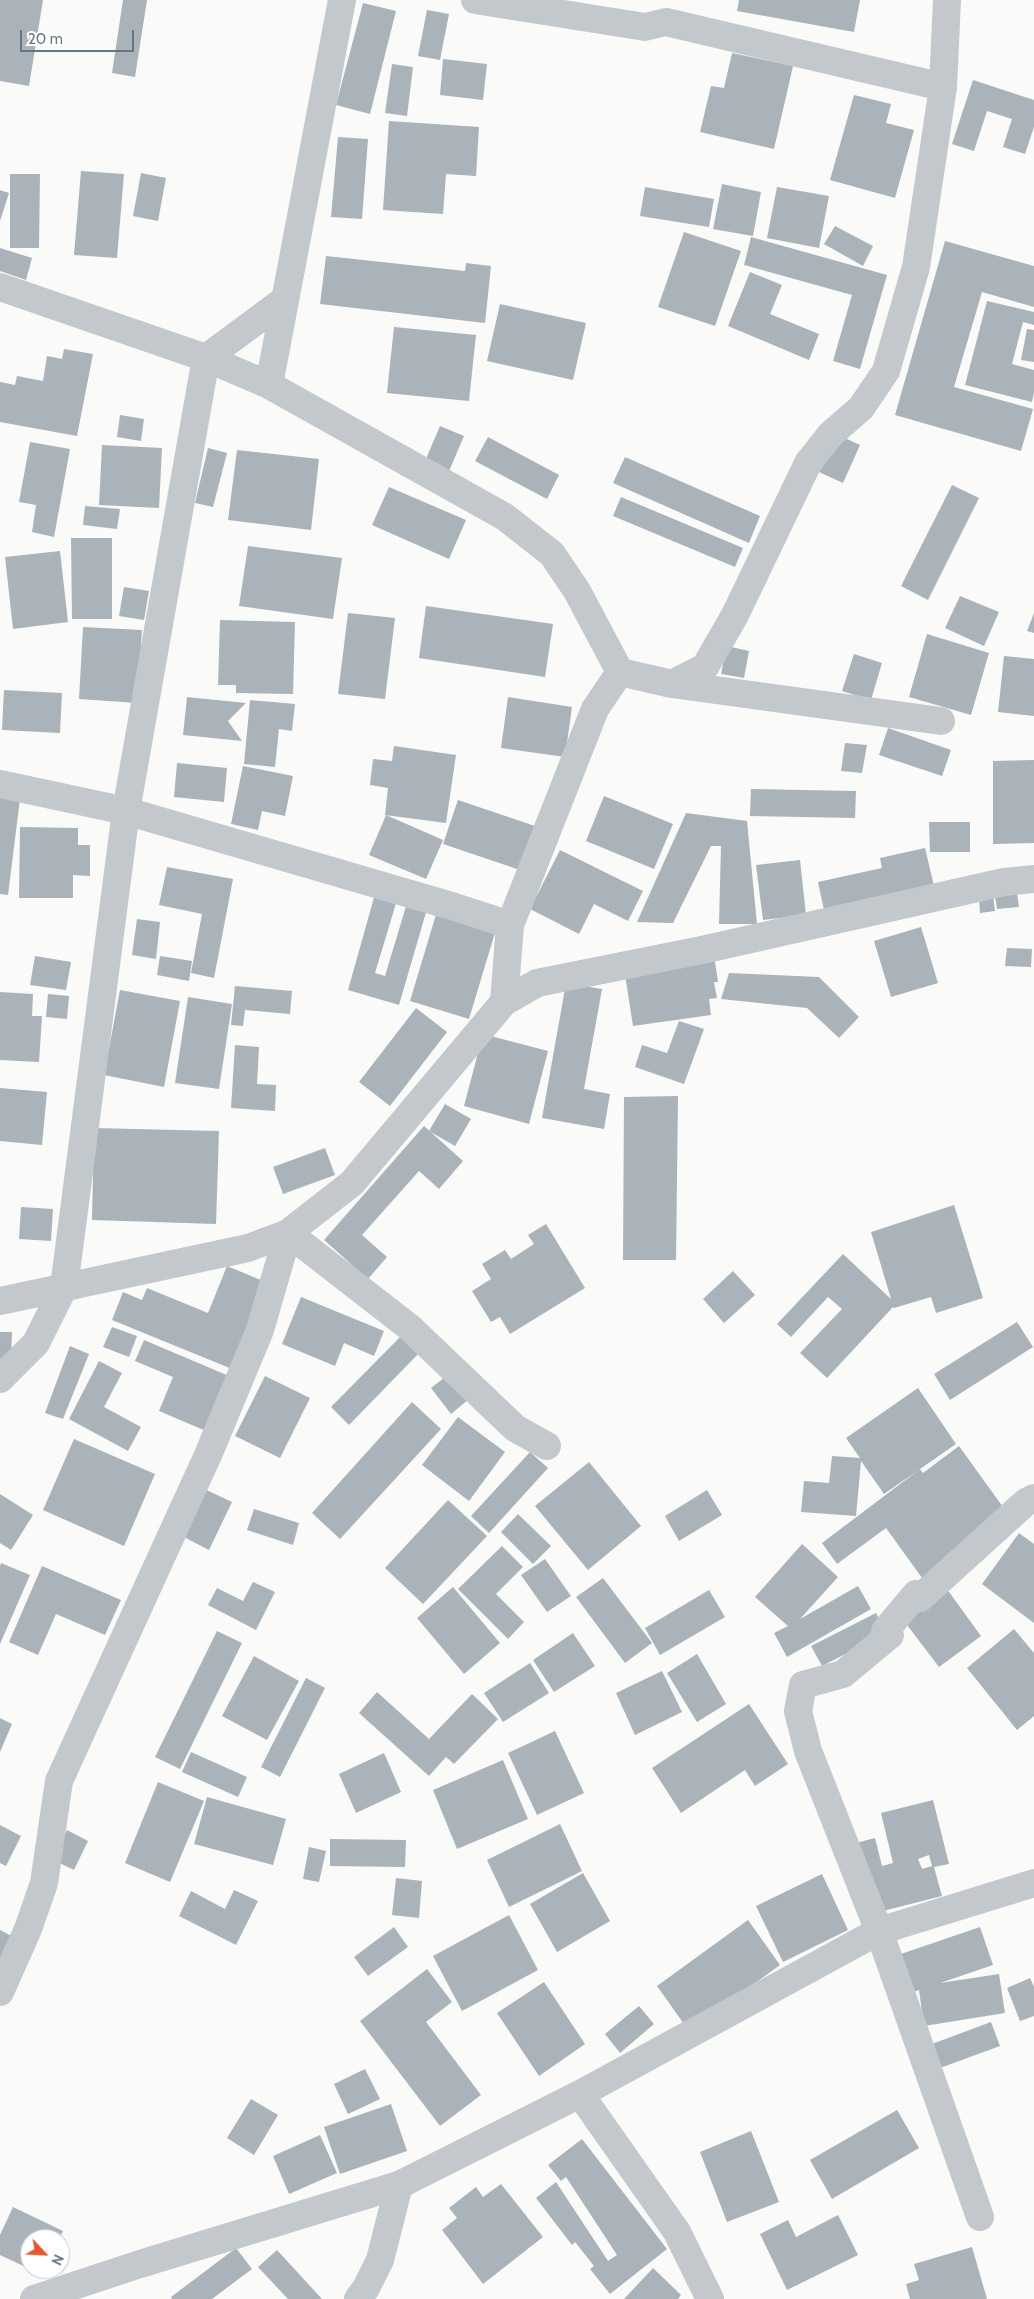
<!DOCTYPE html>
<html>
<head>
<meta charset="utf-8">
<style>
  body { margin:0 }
  #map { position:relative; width:1034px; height:2299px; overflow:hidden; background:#fafaf8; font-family:Cabin,sans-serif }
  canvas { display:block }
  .north { position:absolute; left:20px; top:2229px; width:50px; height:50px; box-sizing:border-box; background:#fff; border:1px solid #c1c8cd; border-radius:50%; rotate:115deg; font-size:14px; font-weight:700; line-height:20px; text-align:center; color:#657683 }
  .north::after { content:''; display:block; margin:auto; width:18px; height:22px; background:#e4572e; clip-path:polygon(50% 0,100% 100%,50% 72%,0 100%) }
  .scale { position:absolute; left:20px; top:30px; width:114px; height:22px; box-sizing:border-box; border:2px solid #657683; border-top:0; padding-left:6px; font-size:15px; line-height:18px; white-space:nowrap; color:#657683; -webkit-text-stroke:4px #fff; paint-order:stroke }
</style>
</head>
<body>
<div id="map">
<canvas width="1034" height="2299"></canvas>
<div class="north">N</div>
<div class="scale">20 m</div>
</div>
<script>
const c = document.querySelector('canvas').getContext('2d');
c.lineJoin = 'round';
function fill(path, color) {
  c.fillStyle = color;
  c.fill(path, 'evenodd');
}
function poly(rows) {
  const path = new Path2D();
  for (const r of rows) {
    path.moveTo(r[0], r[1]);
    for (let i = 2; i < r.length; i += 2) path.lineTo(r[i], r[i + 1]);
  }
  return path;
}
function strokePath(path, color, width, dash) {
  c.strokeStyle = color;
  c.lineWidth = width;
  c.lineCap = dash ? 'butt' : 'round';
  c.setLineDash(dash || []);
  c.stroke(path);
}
fill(poly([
  [0,0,43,0,29,86,0,81],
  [123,0,147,0,135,77,112,73],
  [739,0,860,0,854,32,737,11],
  [363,3,396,11,370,114,336,105],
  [427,10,449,14,440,60,418,56],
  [732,53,793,66,774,149,700,132,711,86,724,88],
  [443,59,487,64,483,100,440,95],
  [392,64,413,67,407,116,385,113],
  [973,80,1034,100,1034,127,1025,154,1003,147,1012,119,987,111,974,151,952,144],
  [854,95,891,104,886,123,914,130,895,198,830,180],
  [389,121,479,127,476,176,446,174,443,214,383,210],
  [338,137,368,139,362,219,331,217],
  [81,171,124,174,117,258,74,255],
  [141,173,166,178,158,221,133,216],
  [10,174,40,174,39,248,10,248],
  [722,184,761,192,753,236,713,229],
  [645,187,714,199,709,227,640,216],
  [777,187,829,196,819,248,767,238],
  [0,190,9,193,0,221],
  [835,226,873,246,863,266,824,244],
  [684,232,741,251,715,326,658,307],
  [751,237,887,275,860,369,833,361,852,295,744,265],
  [945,241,1034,266,1034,307,982,292,954,387,1033,409,1021,451,895,415],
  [0,248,32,258,26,280,0,271],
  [326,256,465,271,466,263,491,266,485,323,320,304],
  [750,272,782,285,770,314,819,334,809,360,728,326],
  [987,301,1034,312,1034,325,1023,322,1012,364,1034,370,1034,392,1032,402,965,385],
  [500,304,586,323,573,380,487,361],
  [394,327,476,335,469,401,387,393],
  [1027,329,1034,330,1034,362,1021,360],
  [64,349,93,354,77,436,0,422,0,382,15,385,17,376,43,381,47,356,62,359],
  [120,415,144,419,141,441,117,437],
  [440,426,464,436,446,478,422,468],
  [836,434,860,445,843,483,819,472],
  [488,437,559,475,547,499,475,461],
  [30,442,70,449,54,537,32,532,36,505,19,502],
  [102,445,162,448,159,508,99,505],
  [208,448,227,453,213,507,195,503],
  [237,450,319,459,311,530,228,520],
  [625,457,760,516,749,543,613,483],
  [952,485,979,498,928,600,901,586],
  [389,487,466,520,449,559,372,525],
  [621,497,743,548,735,567,613,516],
  [85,506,120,509,117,529,83,525],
  [71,538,112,538,112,619,72,619],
  [248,546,342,558,333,619,239,606],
  [60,551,68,622,13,629,5,557],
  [124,587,149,591,144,620,119,616],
  [960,596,999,612,984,646,945,628],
  [426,606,553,624,545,677,419,658],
  [348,613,395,618,385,699,338,694],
  [1034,613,1034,633,1027,631],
  [220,620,295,622,293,694,236,693,236,685,218,685],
  [83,627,142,630,137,703,79,699],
  [927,634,989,653,971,715,909,697],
  [727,646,749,651,744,678,721,674],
  [854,654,882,663,871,700,842,691],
  [1004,656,1034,659,1034,716,998,712],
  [4,690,62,693,60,733,2,730],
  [187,697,246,703,228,721,242,741,183,735],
  [508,697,572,707,565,757,501,748],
  [250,700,295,704,292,731,279,729,275,767,244,764],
  [888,728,951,750,942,776,879,755],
  [845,743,867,745,862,773,841,771],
  [394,746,456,755,446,823,385,815,388,788,370,785,373,759,392,761],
  [1034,760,1034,843,993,844,993,761],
  [177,763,227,768,224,802,174,797],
  [243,766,293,776,285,816,262,811,258,830,231,824],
  [751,789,856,791,855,818,750,816],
  [0,796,20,799,8,895,0,894],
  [604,796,673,824,654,869,586,841],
  [458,800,538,827,523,871,443,844],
  [686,813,747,821,757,924,719,924,721,846,711,846,673,923,637,922],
  [386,815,443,840,426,879,369,855],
  [929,822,970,822,970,852,930,852],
  [20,827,78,828,78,845,90,845,90,876,73,875,73,898,19,898],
  [925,848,934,886,824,910,818,882,882,868,880,858],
  [560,850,643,891,628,921,594,904,579,934,530,909],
  [800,860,806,915,763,920,756,865],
  [167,867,233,879,214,978,191,973,202,914,159,905],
  [1016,886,1019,907,997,909,994,889],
  [375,894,397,900,375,973,385,976,407,903,427,909,399,1005,348,990],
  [993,895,995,911,980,913,979,896],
  [438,908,497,926,469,1019,410,1001],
  [137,919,160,922,156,959,132,955],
  [921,927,938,983,891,997,874,941],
  [1007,948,1032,949,1031,967,1005,966],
  [714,955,718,982,714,982,717,998,709,999,711,1015,633,1026,624,968],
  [35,956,71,962,66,990,30,985],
  [160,956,192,961,189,981,157,975],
  [729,973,819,977,859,1017,839,1038,807,1008,721,999],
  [566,983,602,989,584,1089,610,1094,604,1129,542,1118],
  [235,986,292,991,290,1014,245,1010,243,1026,231,1025],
  [120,990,180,1001,164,1087,104,1075],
  [0,992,33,994,32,1016,42,1016,39,1062,0,1060],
  [48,994,69,996,67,1019,46,1017],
  [188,997,232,1004,219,1089,175,1083],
  [416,1008,447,1032,390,1106,359,1082],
  [679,1021,704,1029,684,1084,635,1067,642,1045,667,1053],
  [483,1034,548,1051,529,1124,464,1106],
  [235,1045,259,1047,257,1084,276,1085,275,1111,231,1108],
  [0,1088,47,1092,42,1145,0,1141],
  [678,1096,676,1260,623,1260,624,1097],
  [445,1104,471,1119,455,1146,429,1131],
  [424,1126,463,1161,439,1189,419,1171,362,1235,387,1257,368,1279,324,1240],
  [94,1128,219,1131,216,1224,92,1220],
  [325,1148,335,1175,283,1194,273,1167],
  [954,1205,983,1298,936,1313,931,1297,894,1308,893,1307,827,1378,800,1353,842,1309,828,1297,791,1337,777,1324,843,1254,891,1299,871,1232],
  [21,1207,53,1209,51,1241,19,1239],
  [546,1224,585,1288,510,1334,500,1317,491,1322,472,1291,491,1279,482,1264,505,1250,511,1259,534,1244,528,1235],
  [227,1266,268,1283,232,1369,112,1320,123,1292,142,1300,147,1288,208,1313],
  [733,1271,755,1295,724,1323,703,1299],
  [301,1297,384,1331,374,1356,344,1343,335,1366,282,1344],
  [1017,1322,1033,1347,950,1400,934,1374],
  [112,1327,137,1336,129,1357,103,1347],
  [0,1332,12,1332,11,1365,0,1365],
  [405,1332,422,1350,349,1425,331,1407],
  [144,1340,229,1376,206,1431,159,1411,173,1377,135,1361],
  [70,1346,89,1354,63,1419,45,1413],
  [99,1361,122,1373,104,1407,141,1427,128,1451,69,1419],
  [449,1374,469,1399,451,1414,431,1388],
  [265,1376,310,1398,280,1458,235,1436],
  [918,1388,956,1444,884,1494,861,1461,856,1516,801,1512,804,1481,829,1483,832,1456,860,1458,846,1438],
  [412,1402,441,1429,340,1539,312,1513],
  [458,1417,505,1452,469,1501,422,1465],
  [74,1439,155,1474,124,1546,43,1510],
  [959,1446,1008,1514,922,1578,886,1528,837,1564,822,1543,920,1469,923,1473],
  [530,1452,548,1468,489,1533,471,1516],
  [589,1462,641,1526,588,1570,535,1506],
  [200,1487,232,1502,209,1550,178,1534],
  [707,1490,722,1515,679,1541,665,1516],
  [0,1494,33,1515,11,1550,0,1543],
  [448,1500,487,1536,423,1604,385,1568],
  [254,1509,299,1523,293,1545,247,1530],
  [518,1514,551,1546,533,1564,501,1532],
  [1019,1533,1034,1544,1034,1623,982,1584],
  [802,1544,838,1577,800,1619,858,1586,871,1609,787,1657,774,1633,788,1626,755,1597],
  [502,1546,523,1567,496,1594,524,1622,508,1639,458,1589],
  [545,1559,571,1596,547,1612,521,1575],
  [1,1563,30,1575,0,1644,0,1566],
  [42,1566,121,1600,105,1635,56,1614,38,1655,9,1642],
  [603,1578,652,1643,625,1663,576,1597],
  [253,1582,275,1592,256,1630,208,1605,217,1588,243,1601],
  [944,1585,981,1636,939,1667,901,1617],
  [453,1587,500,1643,464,1674,417,1618],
  [709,1590,725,1617,660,1655,645,1628],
  [876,1613,886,1633,822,1666,811,1646],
  [1014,1629,1034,1653,1034,1716,1017,1730,967,1668],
  [217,1631,242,1643,180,1769,155,1757],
  [573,1633,595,1666,554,1692,533,1660],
  [697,1654,726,1704,697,1722,667,1673],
  [254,1656,299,1681,267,1740,222,1716],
  [530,1663,549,1693,503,1722,484,1693],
  [662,1671,682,1712,635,1735,616,1693],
  [306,1678,325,1688,280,1777,261,1767],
  [377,1692,429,1739,472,1694,498,1719,454,1764,446,1757,429,1776,359,1713],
  [749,1704,788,1764,755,1786,745,1770,681,1813,652,1768],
  [0,1718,12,1724,0,1752],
  [555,1731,584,1793,537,1815,508,1753],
  [191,1752,247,1777,238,1797,182,1772],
  [384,1753,401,1792,356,1813,339,1774],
  [503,1760,528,1819,457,1849,433,1790],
  [158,1782,204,1801,170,1882,125,1863],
  [207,1797,286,1819,273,1865,194,1844],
  [933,1800,949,1864,934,1867,942,1896,871,1914,852,1844,875,1838,882,1866,893,1863,881,1813],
  [929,1855,932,1866,922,1869,918,1859],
  [560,1824,582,1871,509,1907,487,1860],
  [0,1825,21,1836,6,1866,0,1863],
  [67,1830,88,1841,74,1870,53,1860],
  [330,1839,406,1840,405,1867,330,1866],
  [309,1847,326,1851,319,1882,303,1879],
  [583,1873,610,1921,557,1952,530,1904],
  [822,1874,848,1930,783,1962,756,1906],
  [396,1878,422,1881,419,1918,392,1915],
  [234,1890,258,1901,236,1945,179,1916,191,1891,225,1909],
  [509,1915,538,1970,462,2011,433,1956],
  [748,1920,780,1965,689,2031,657,1986],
  [394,1927,408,1947,368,1976,354,1957],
  [980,1927,993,1965,940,1983,999,1974,1005,2013,924,2026,919,1990,908,1994,895,1956],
  [0,1930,19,1940,0,1973],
  [427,1969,452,2002,426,2022,481,2095,440,2126,360,2021],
  [1030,1978,1034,1987,1034,2016,1020,2021,1007,1988],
  [544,1982,585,2044,539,2076,497,2013],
  [639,2006,654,2024,620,2053,605,2034],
  [991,2022,1000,2046,940,2068,932,2044],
  [365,2069,380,2099,348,2114,334,2084],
  [251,2099,278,2115,254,2155,227,2138],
  [391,2104,407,2151,340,2174,324,2127],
  [897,2110,919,2148,832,2199,810,2160],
  [751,2131,779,2202,727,2222,700,2152],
  [320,2135,337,2173,289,2194,273,2156],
  [582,2139,667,2249,610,2294,590,2269,594,2266,575,2242,572,2245,536,2198,556,2182,608,2261,617,2255,566,2177,561,2181,548,2165],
  [501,2184,543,2237,483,2284,442,2230,457,2218,449,2208,476,2187,483,2197],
  [13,2207,63,2231,59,2239,30,2239,30,2269,0,2255,0,2235],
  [838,2215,858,2255,787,2290,760,2234,788,2220,796,2237],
  [972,2247,987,2299,910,2299,906,2284,919,2280,914,2264],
  [236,2248,252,2269,212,2299,172,2299,171,2297],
  [277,2250,322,2299,288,2299,258,2267],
  [653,2268,681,2295,678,2299,624,2299]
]), '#aab3b9');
strokePath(poly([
  [475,0,645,27,666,22,943,87],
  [0,287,206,358,269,385,505,517,552,554,577,591,620,672],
  [269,385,342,0],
  [672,684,941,721],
  [0,784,126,811,455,907,510,925],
  [504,1002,510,925,595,709,620,672,672,684,705,667,735,615,808,463,831,434,861,408,886,371,916,267,943,87,947,0],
  [0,1301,248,1248,288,1233,352,1183,504,1002,537,983,702,950,1004,882,1034,879],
  [0,1379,36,1343,64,1287,126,811,206,358,283,301],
  [0,1992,28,1929,44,1883,59,1781,208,1455,260,1330,288,1233,409,1327,515,1428,547,1446],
  [580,2094,677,2232,710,2299],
  [980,2217,879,1931,808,1751,798,1711,803,1685,843,1674,890,1635,885,1631,916,1594,920,1598,1026,1502,1034,1498],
  [34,2299,140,2264,399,2185,580,2094,879,1931,1034,1883],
  [358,2299,366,2288,380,2260,399,2185]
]), '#c3c8cc', 28);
</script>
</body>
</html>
